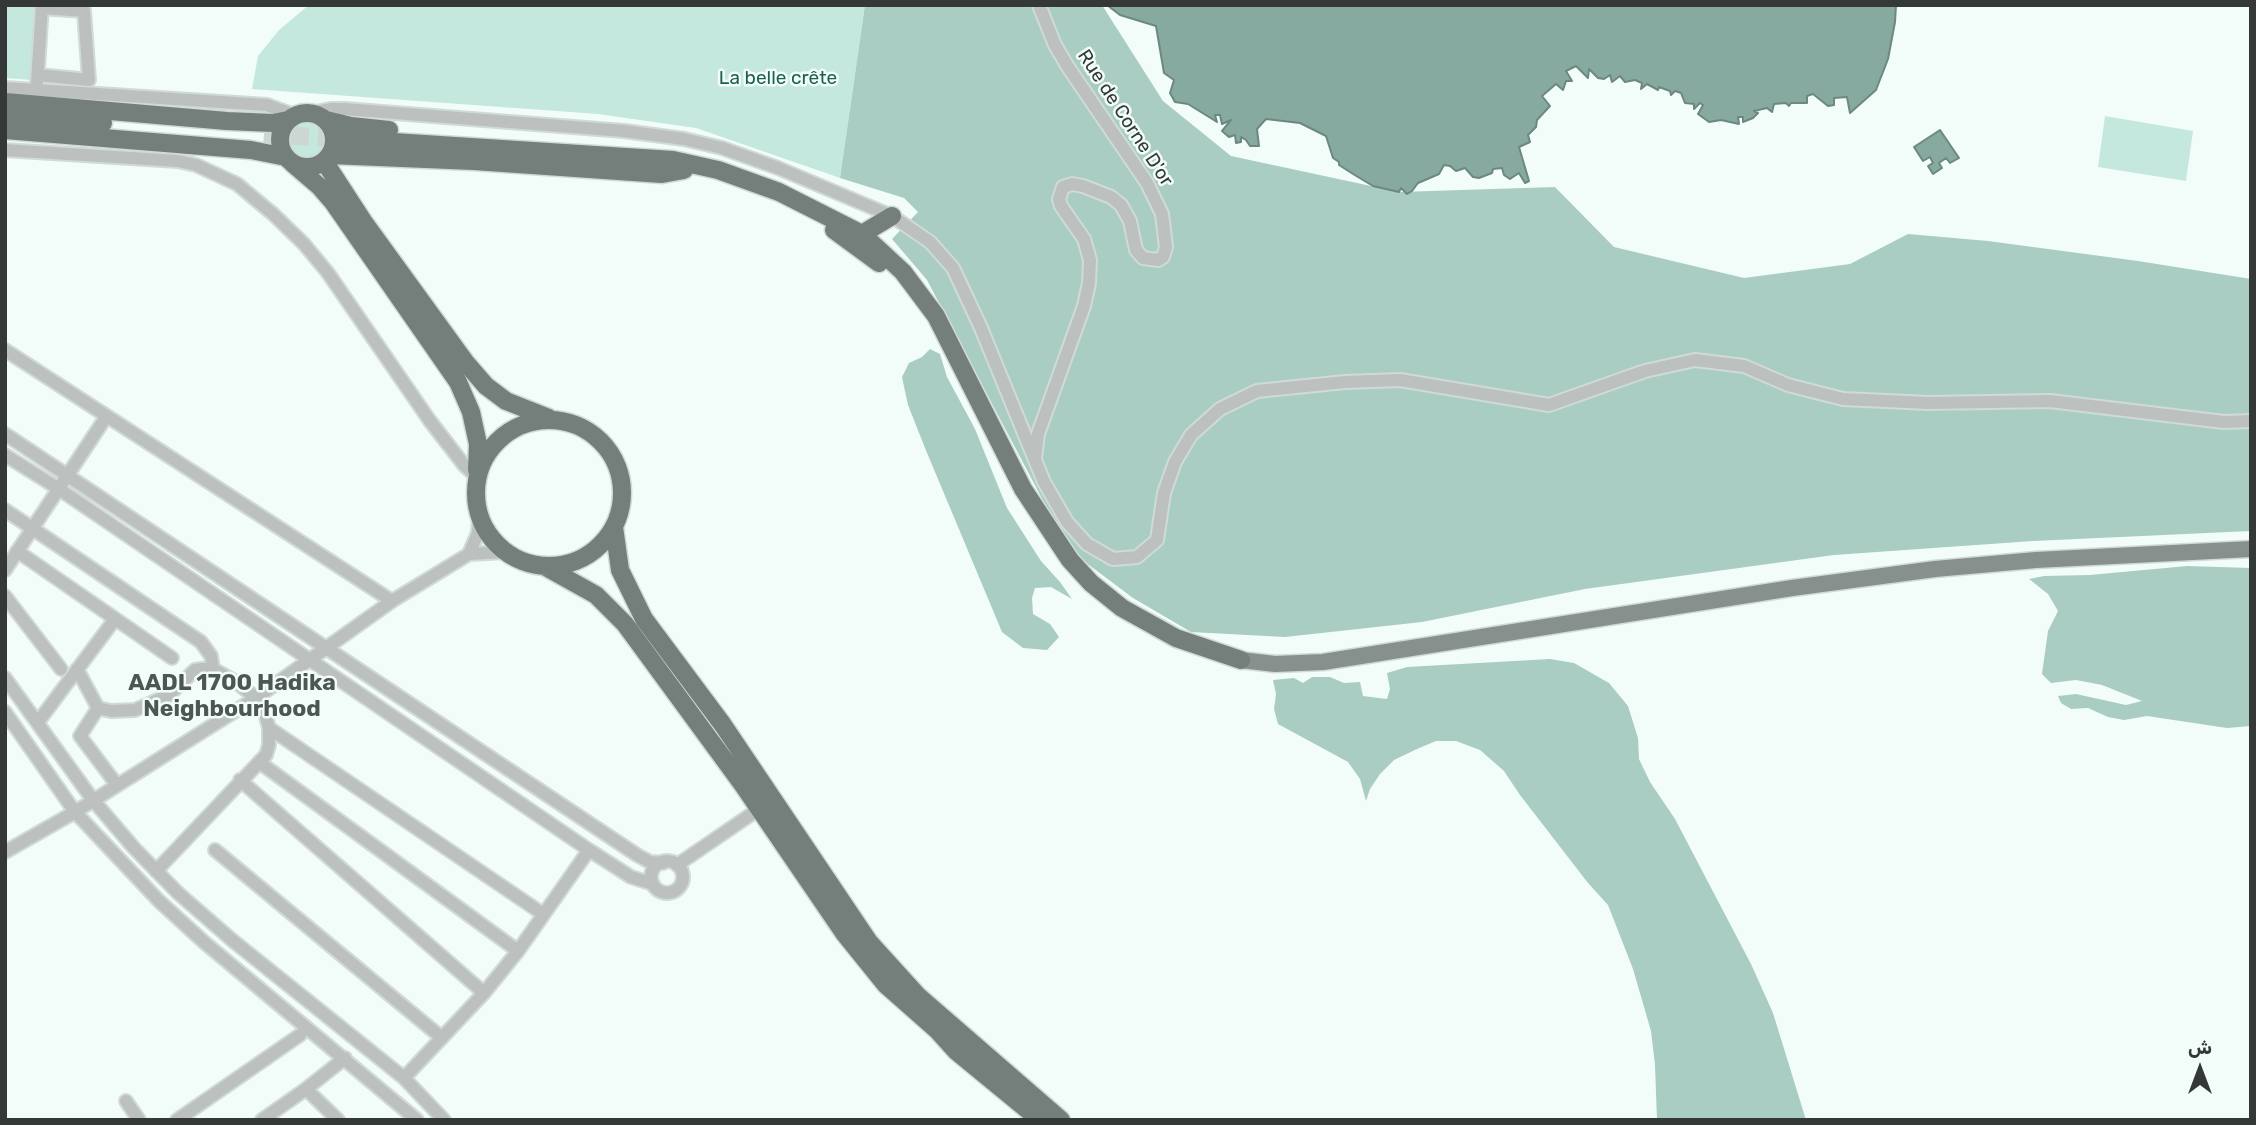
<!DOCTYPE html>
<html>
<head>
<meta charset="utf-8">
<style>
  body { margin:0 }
  #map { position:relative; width:2256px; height:1125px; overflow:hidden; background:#f2fdfa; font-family:Rubik,"Noto Naskh Arabic",sans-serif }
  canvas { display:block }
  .frame { position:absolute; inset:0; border:7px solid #343837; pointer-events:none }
  .north { position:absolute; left:2165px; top:1034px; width:70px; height:70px; -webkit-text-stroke:5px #f2fdfa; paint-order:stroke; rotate:0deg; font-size:19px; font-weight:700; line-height:28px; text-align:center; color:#343837 }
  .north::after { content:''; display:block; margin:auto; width:24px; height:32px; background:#343837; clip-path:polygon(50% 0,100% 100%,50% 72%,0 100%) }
</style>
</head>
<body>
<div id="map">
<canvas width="2256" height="1125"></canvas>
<div class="frame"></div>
<div class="north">ش</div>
</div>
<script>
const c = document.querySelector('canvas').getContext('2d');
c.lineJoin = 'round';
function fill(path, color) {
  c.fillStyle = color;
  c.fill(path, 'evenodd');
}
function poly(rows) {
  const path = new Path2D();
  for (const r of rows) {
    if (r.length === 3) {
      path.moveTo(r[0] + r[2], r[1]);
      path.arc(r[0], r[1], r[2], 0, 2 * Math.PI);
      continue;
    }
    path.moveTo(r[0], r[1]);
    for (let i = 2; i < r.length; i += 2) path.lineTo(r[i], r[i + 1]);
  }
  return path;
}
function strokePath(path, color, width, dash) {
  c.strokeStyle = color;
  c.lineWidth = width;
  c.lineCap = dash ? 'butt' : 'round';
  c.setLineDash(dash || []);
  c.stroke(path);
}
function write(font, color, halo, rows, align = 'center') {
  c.font = font + ' Rubik,sans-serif';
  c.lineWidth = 5;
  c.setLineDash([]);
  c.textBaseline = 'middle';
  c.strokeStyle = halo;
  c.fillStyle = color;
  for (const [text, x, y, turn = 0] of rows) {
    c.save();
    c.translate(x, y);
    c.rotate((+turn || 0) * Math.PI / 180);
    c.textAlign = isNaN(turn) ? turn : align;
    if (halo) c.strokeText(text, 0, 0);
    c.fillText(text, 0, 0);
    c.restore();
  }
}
fill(poly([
  [5,5,37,5,31,80,5,78],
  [309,5,865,5,840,178,696,128,598,114,252,89,258,56,279,30],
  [2105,116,2193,131,2186,181,2098,167],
  [306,140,19]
]), '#c4e8de');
fill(poly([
  [865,5,1102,5,1163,101,1231,156,1399,192,1555,187,1614,247,1744,278,1850,264,1908,234,1988,241,2138,261,2251,279,2251,531,2033,541,1834,555,1585,589,1422,622,1285,637,1191,632,1133,598,1069,550,927,280,892,239,918,212,904,198,840,178],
  [930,349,940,354,947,377,975,429,1007,508,1041,561,1060,582,1072,599,1051,587,1035,588,1032,598,1033,614,1050,624,1059,637,1047,650,1023,648,1002,632,925,448,908,405,902,377,909,363,922,357],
  [2187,566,2251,568,2251,726,2227,728,2147,716,2124,720,2108,717,2088,708,2071,709,2061,703,2058,696,2076,694,2126,705,2142,701,2102,685,2076,680,2051,683,2042,674,2048,631,2058,611,2048,594,2029,579,2044,576,2090,575],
  [1550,659,1574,663,1609,683,1628,706,1638,738,1639,759,1650,782,1675,819,1751,964,1773,1013,1806,1120,1657,1120,1655,1065,1651,1031,1633,969,1608,905,1588,883,1520,795,1504,771,1480,750,1456,741,1436,741,1417,749,1394,760,1380,774,1370,789,1366,801,1360,779,1348,762,1278,724,1274,709,1276,694,1273,680,1294,678,1303,683,1312,677,1330,677,1344,683,1360,682,1363,696,1387,699,1390,689,1387,673,1407,667]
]), '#a9cdc3');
const water = poly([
  [1107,5,1896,5,1895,22,1888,59,1876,90,1850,113,1847,97,1834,98,1834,105,1828,106,1813,94,1807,96,1807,103,1791,103,1789,106,1786,103,1774,104,1772,112,1767,108,1754,111,1758,113,1753,118,1743,122,1743,117,1738,117,1739,124,1721,120,1709,122,1698,114,1703,105,1700,103,1694,109,1694,104,1685,103,1681,93,1675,91,1671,95,1670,91,1659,87,1658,90,1647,84,1641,89,1642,83,1635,80,1625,82,1620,76,1612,82,1610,75,1604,79,1598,78,1589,69,1588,78,1576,66,1566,71,1572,81,1566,81,1563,90,1556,84,1542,96,1550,106,1537,120,1536,127,1528,135,1530,142,1519,147,1529,181,1525,183,1519,173,1510,179,1504,175,1502,168,1493,169,1492,173,1479,178,1473,177,1465,168,1456,171,1450,166,1444,165,1439,174,1418,183,1412,191,1407,194,1401,188,1399,192,1373,186,1353,174,1339,165,1339,162,1333,158,1326,136,1300,123,1266,119,1257,129,1259,146,1250,146,1246,140,1241,137,1241,142,1236,143,1235,135,1229,137,1222,131,1231,120,1222,124,1220,115,1215,115,1217,122,1188,104,1175,102,1170,93,1174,80,1164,73,1156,26,1120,15,1107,5],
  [1940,130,1959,158,1950,163,1946,158,1939,163,1942,168,1933,174,1928,166,1933,163,1930,157,1923,161,1914,147,1940,130]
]);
fill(water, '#86aaa0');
strokePath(water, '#6d8880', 2);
strokePath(poly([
  [264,134,347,139]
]), '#ccd6d3', 18, [18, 9]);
const minor = poly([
  [38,75,89,80,84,11,42,8],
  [37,83,42,5],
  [5,88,267,105,294,115],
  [311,113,331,109,344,109,624,131,684,139,722,148,778,168,892,216,930,242,953,268,981,328,1044,482,1067,522,1087,544,1113,559,1137,557,1157,540,1164,493,1175,462,1191,435,1220,409,1257,391,1345,382,1400,380,1549,405,1645,371,1695,360,1744,366,1788,385,1843,399,1928,403,2050,401,2224,422,2251,421],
  [5,150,178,161,196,165,237,184,273,214,304,244,328,273,430,421,464,465,477,477],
  [5,350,392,601],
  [5,434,637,855,650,862,663,863],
  [5,455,59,489,589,850,631,877,653,884],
  [1035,458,1038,434,1084,306,1089,283,1090,260,1084,239,1061,206,1059,199,1063,187,1072,184,1083,186,1111,197,1121,205,1130,221,1136,250,1143,258,1158,260,1163,257,1166,247,1162,214,1147,183,1068,67,1055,45,1039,5],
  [5,510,201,642,211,656,213,669],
  [17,551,172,658],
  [469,554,478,533,479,519],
  [5,570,106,417],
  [5,596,61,669],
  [77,669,98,708,111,711,135,710,169,695,195,670,202,669,213,669,236,682,256,698],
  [5,678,93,800,134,848,178,893,232,940,404,1078,444,1120],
  [98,708,80,736,117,785],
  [5,712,75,812,159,901,205,943,417,1120],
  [38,722,115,619],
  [269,728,543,914],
  [259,762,518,951],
  [240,780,484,993],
  [215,850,442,1038],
  [5,852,75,812,256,698,392,601,469,554,505,552],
  [667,877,16],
  [677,865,759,809],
  [156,871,266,755,269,745,269,728,260,695],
  [404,1078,484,993,518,951,589,850],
  [306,1089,338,1120],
  [126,1101,139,1120],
  [177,1120,300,1035],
  [262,1120,306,1089,345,1058]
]);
const major = poly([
  [1241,660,1275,664,1323,662,1792,588,1935,569,2036,560,2251,549]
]);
const highway = poly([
  [5,102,227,121,273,123,288,120],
  [307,140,27],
  [5,114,103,123],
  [326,120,351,126,389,130],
  [5,130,251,150,286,157],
  [347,139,673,160,718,170,779,192,862,234,903,272,936,316,1023,489,1070,560,1091,583,1122,608,1176,638,1241,660],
  [330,155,474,161,662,174,684,170],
  [324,161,363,221,466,363,486,386,506,401,549,418],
  [292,163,320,187,333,202,458,382,471,412,478,444,477,470],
  [834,230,879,263],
  [851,233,862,234,892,216],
  [549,493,73],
  [614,527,620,570,644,619,723,725,869,942,918,996,1061,1120],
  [544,566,596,595,625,624,743,785,844,933,886,985,937,1030,956,1051,1040,1120]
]);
strokePath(minor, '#d0dad7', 16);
strokePath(major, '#d0dad7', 19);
strokePath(highway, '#d0dad7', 21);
strokePath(minor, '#bcc0bf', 12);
strokePath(major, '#87908d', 16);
strokePath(highway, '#747e7b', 18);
write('19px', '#1c6052', '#f2fdfa', [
  ["La belle crête",778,79]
]);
write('19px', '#343837', '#f2fdfa', [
  ["Rue de Corne D'or",1125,118,57]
]);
write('bold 23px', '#4d5653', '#f2fdfa', [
  ["AADL 1700 Hadika",232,683],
  ["Neighbourhood",232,709]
]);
</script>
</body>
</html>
